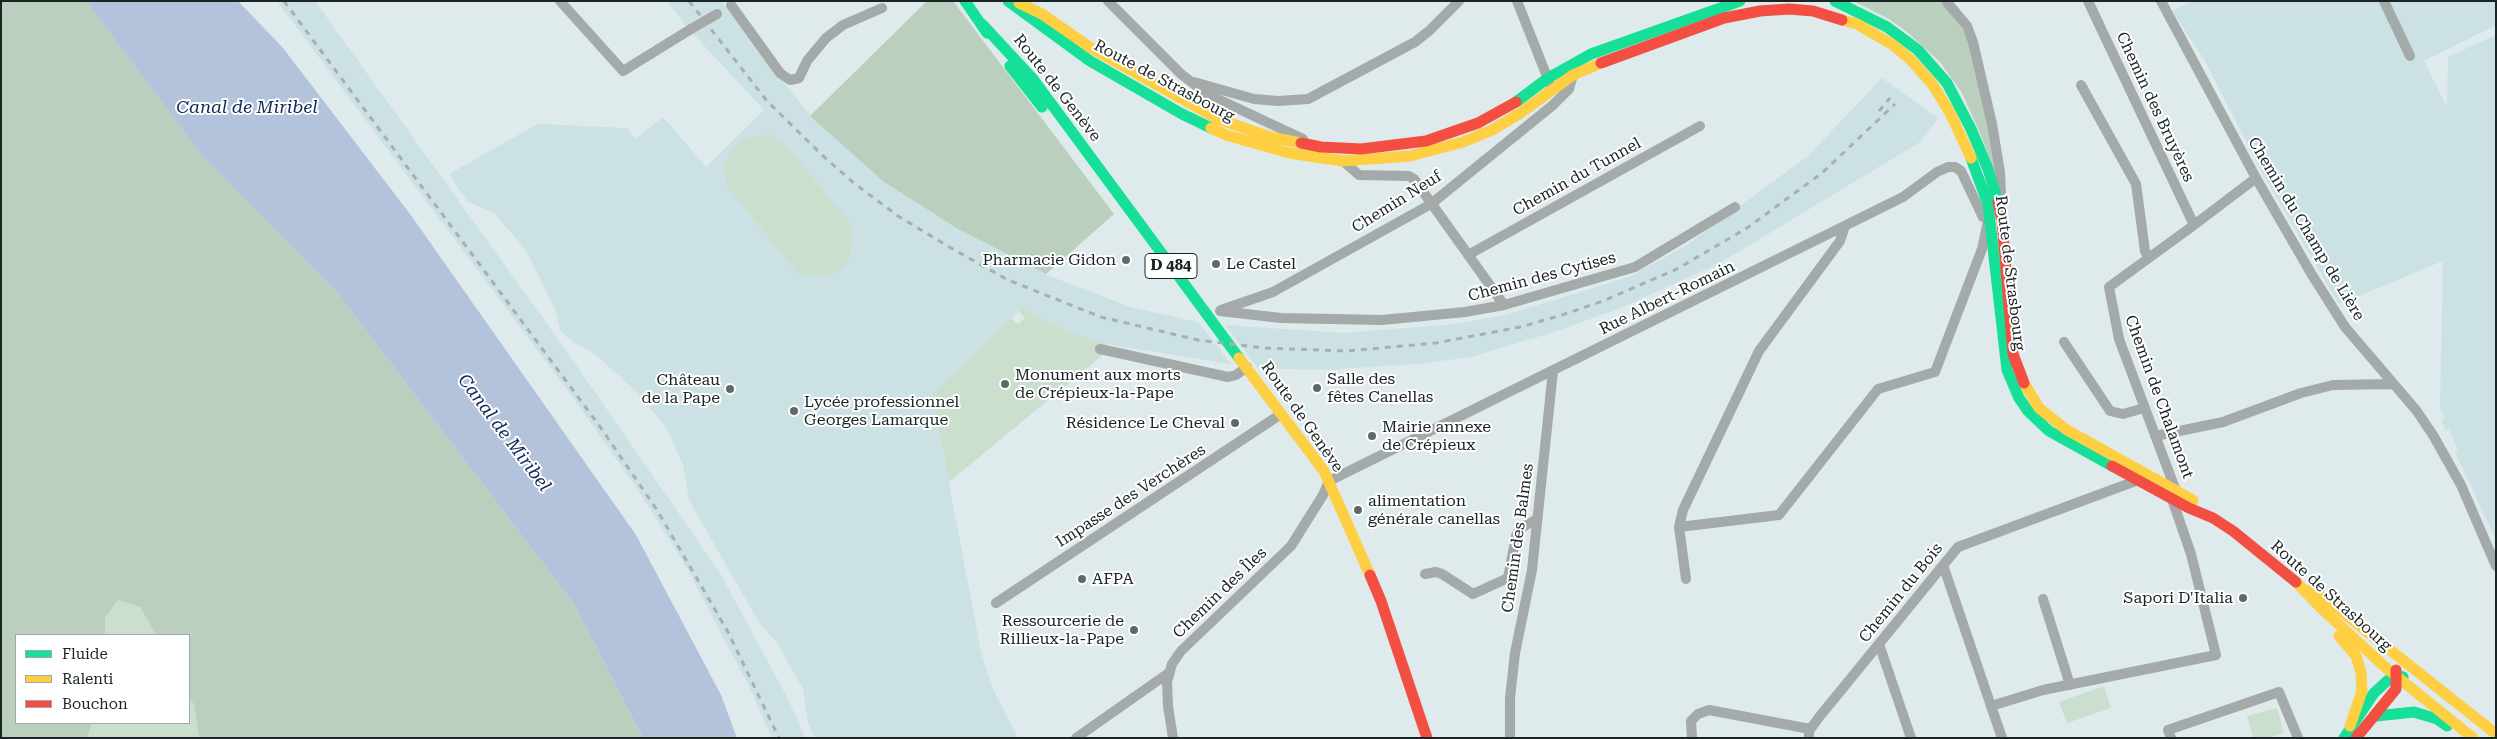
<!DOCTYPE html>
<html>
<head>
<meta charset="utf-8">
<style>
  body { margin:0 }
  #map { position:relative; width:2497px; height:739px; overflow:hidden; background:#deeaeb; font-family:"Roboto Serif",serif }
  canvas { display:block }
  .frame { position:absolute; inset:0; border:2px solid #1b2424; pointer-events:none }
  .legend { position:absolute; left:15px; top:634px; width:175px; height:90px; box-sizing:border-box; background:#fff; border:1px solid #a4a7a7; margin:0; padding:6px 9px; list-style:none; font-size:15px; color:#1b2424 }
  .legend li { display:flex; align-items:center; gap:10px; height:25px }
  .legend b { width:25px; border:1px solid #a4a7a7 }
</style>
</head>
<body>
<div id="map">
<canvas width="2497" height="739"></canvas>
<div class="frame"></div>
<ul class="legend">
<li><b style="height:6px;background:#16e098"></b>Fluide</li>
<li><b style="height:6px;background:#ffcf43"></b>Ralenti</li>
<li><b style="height:6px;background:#f24e42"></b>Bouchon</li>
</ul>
</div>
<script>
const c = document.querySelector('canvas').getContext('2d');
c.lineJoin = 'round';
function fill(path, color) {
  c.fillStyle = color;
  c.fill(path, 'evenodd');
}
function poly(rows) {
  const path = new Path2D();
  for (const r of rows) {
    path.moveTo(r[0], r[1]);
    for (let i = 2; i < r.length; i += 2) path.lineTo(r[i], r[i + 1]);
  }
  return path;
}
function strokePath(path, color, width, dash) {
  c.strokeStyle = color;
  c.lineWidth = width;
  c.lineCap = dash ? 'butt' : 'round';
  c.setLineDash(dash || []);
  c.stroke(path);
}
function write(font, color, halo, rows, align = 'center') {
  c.font = font + ' "Roboto Serif",serif';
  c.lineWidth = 4;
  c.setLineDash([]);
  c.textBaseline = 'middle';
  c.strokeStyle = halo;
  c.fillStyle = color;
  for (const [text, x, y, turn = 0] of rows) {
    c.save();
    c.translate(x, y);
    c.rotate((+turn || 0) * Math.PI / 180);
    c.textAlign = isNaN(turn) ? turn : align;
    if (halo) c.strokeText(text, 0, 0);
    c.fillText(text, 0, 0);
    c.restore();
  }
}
fill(poly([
  [277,1,315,1,565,349,720,573,789,701,805,738,772,738,748,684,685,565,638,490,577,403],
  [667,1,721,1,810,116,884,182,958,229,1047,275,1130,307,1198,322,1231,364,1106,344,1065,330,1021,309,932,394,981,652,992,687,1018,738,815,738,808,722,803,689,777,643,760,624,689,500,683,465,667,429,638,393,596,355,575,343,561,332,555,309,526,250,493,212,468,202,449,174,538,124,627,128,636,139,663,117,706,167,764,110,686,26],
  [2192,1,2496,1,2496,25,2424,61,2447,107,2448,57,2496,35,2496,540,2455,452,2458,450,2449,429,2446,431,2441,420,2445,419,2440,409,2443,261,2339,304,2265,178,2204,59,2172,11],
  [1882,78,1938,118,1920,142,1720,263,1618,309,1557,331,1471,357,1417,364,1320,370,1258,368,1225,325,1344,333,1456,324,1509,314,1629,277,1684,247,1808,156]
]), '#cbe1e4');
fill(poly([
  [768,135,784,143,851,224,851,254,845,265,835,273,818,277,797,272,726,185,724,166,734,146,745,138],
  [1021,308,1065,330,1106,344,1104,354,949,482,932,394,1011,318,1018,324,1025,318,1019,311],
  [118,600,140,607,156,635,105,635,105,618],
  [2104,686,2111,708,2067,723,2059,702],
  [189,699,194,704,199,738,87,738,92,723,189,723],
  [2277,708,2284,733,2267,738,2253,738,2247,716]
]), '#cbdfce');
fill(poly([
  [1,1,86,1,202,156,336,291,574,604,643,738,199,738,194,704,189,699,189,635,156,635,140,607,118,600,105,618,105,635,16,635,16,723,92,723,87,738,1,738],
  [927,1,953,1,1114,214,1046,274,958,229,884,182,810,116],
  [1853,1,1939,1,1954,15,1968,39,1990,131,1996,176,1980,133,1962,93,1940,62,1907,32,1889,19]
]), '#bacfbd');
fill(poly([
  [86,1,238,1,283,48,410,214,636,535,721,695,737,738,643,738,574,604,336,291,202,156]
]), '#b3c3dc');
strokePath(poly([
  [560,1,623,71,691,29],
  [1108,1,1181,74,1207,94,1303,139],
  [1517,1,1550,84],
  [1946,1,1967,26,1973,42,1992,124,2000,172,2001,194,1998,200],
  [2088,1,2194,225],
  [2161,1,2256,178,2312,275,2345,327,2416,410,2433,435,2461,485,2496,566],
  [2384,1,2410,56],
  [731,5,780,73,790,80,799,78,807,61,826,38,843,25,882,8],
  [1194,82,1254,99,1278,101,1308,99,1415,42,1429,31,1459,1],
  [2081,85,2136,184,2145,251,2149,258],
  [1343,161,1359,175,1409,176,1414,179,1504,305],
  [1468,255,1700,126],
  [1221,310,1273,292,1431,204,1553,105,1569,89,1573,75],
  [1220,311,1281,318,1382,320,1465,312,1504,305,1635,267,1735,207],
  [2064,342,2110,411,2123,414,2144,408],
  [1100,349,1228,377,1236,375,1247,367],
  [2155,436,2223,422,2301,393,2333,385,2392,384],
  [2176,491,2119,339,2109,287,2194,225,2256,178],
  [1679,527,1683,510,1759,351,1840,241,1845,226],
  [1943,565,1991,706,2043,690,2216,655,2191,554,2172,499],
  [1425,574,1436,572,1442,574,1473,594,1508,578,1516,536,1521,528,1537,519],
  [1686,579,1679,527,1779,515,1878,389,1935,372,1982,249,1988,221],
  [2043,599,2070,685],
  [996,603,1281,414],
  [1879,644,1911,738],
  [1991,706,2002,738],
  [1076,738,1170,672],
  [1173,738,1168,706,1167,682,1172,664,1181,651,1291,546,1323,495,1329,481,1903,197,1937,172,1948,167,1955,167,1961,171,1983,217,1990,220],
  [1510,738,1510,698,1515,653,1532,570,1553,371],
  [1692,738,1691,721,1698,714,1709,710,1810,729],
  [1809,738,1809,731,1820,716,1958,547,2141,479],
  [2171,738,2168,730,2279,692,2298,738]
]), '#a4a9aa', 10);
strokePath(poly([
  [965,1,987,33],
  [1008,1,1090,61,1182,114,1211,128],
  [1835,1,1887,27,1918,50,1947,83,1971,129,1988,169,1998,202],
  [982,24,1033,79,1239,358],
  [1010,66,1042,107],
  [1516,102,1548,78,1591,54,1740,1],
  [1971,158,1988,204,2007,370,2019,398,2028,411,2049,431,2112,466],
  [2376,716,2414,712,2437,719,2447,726],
  [2344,738,2374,693,2387,681,2397,676,2403,677]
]), '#16e098', 11);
strokePath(poly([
  [1019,3,1042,14,1091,48,1218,119,1270,137,1301,143],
  [1842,20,1857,24,1893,45,1911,60,1933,85,1950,113,1971,158],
  [1211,128,1226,135,1289,153,1343,161,1410,156,1463,142,1492,130,1519,114,1573,75,1601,63],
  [1239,358,1324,471,1370,575],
  [2024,383,2039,408,2067,430,2193,500],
  [2296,582,2321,608,2385,667,2473,738],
  [2312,588,2496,734],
  [2339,636,2356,656,2361,672,2362,691,2350,726]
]), '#ffcf43', 11);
strokePath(poly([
  [1601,63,1724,18,1760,11,1789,9,1813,11,1842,20],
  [1301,143,1321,147,1361,149,1426,141,1478,123,1516,102],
  [1998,202,2002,221,2013,354,2024,383],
  [2112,466,2189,508,2213,518,2233,531,2296,582],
  [1370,575,1381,601,1427,738],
  [2356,738,2396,689,2396,670]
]), '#f24e42', 11);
strokePath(poly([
  [284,1,601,428,657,510,728,632,779,738],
  [689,1,767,101,823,156,855,184,898,216,951,248,1008,280,1101,317,1198,340,1263,348,1347,351,1436,343,1520,327,1559,316,1603,301,1677,269,1747,228,1822,173,1895,104],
  [1879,111,1890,98]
]), '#a8afb0', 3, [6, 6]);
strokePath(poly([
  [691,29,717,14]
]), '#a4a9aa', 10);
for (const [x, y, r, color] of [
  [1126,260,5,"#5f696a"],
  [1216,264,5,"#5f696a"],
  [1005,384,5,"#5f696a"],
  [1317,388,5,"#5f696a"],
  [730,389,5,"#5f696a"],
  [794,411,5,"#5f696a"],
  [1235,423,5,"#5f696a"],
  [1372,436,5,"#5f696a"],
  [1358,510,5,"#5f696a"],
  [1082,579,5,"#5f696a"],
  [2243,598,5,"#5f696a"],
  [1134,630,5,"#5f696a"]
]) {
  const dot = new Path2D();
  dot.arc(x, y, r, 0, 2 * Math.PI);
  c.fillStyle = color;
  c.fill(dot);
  strokePath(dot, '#fff', 2);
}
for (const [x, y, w] of [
  [1171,266,52]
]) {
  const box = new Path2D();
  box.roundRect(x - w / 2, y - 12.5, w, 25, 4);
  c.fillStyle = '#fff';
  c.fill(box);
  strokePath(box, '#1b2424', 1);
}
write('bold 15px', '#1b2424', null, [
  ["D 484",1171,266]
]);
write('16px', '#1b2424', '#fff', [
  ["Route de Strasbourg",1164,81,28],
  ["Route de Genève",1057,88,52],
  ["Chemin des Bruyères",2155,107,65],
  ["Chemin du Tunnel",1577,177,-29],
  ["Chemin Neuf",1397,202,-32],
  ["Chemin du Champ de Lière",2306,229,59],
  ["Route de Strasbourg",2010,273,83],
  ["Chemin des Cytises",1542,277,-15],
  ["Rue Albert-Romain",1667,298,-26],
  ["Chemin de Chalamont",2159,397,70],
  ["Route de Genève",1302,417,55],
  ["Impasse des Verchères",1131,496,-33],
  ["Chemin des Balmes",1518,538,-82],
  ["Chemin des Îles",1220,593,-44],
  ["Chemin du Bois",1901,593,-51],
  ["Route de Strasbourg",2331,596,42]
]);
write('16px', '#1b2424', '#fff', [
  ["Pharmacie Gidon",1116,260,"right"],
  ["Le Castel",1226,264],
  ["Monument aux morts",1015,375],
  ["de Crépieux-la-Pape",1015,393],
  ["Salle des",1327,379],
  ["fêtes Canellas",1327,397],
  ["Château",720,380,"right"],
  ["de la Pape",720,398,"right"],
  ["Lycée professionnel",804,402],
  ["Georges Lamarque",804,420],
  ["Résidence Le Cheval",1225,423,"right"],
  ["Mairie annexe",1382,427],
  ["de Crépieux",1382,445],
  ["alimentation",1368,501],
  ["générale canellas",1368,519],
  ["AFPA",1092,579],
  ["Sapori D'Italia",2233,598,"right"],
  ["Ressourcerie de",1124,621,"right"],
  ["Rillieux-la-Pape",1124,639,"right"]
], 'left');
write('italic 18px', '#132754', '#fff', [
  ["Canal de Miribel",247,108],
  ["Canal de Miribel",504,433,53]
]);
</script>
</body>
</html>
